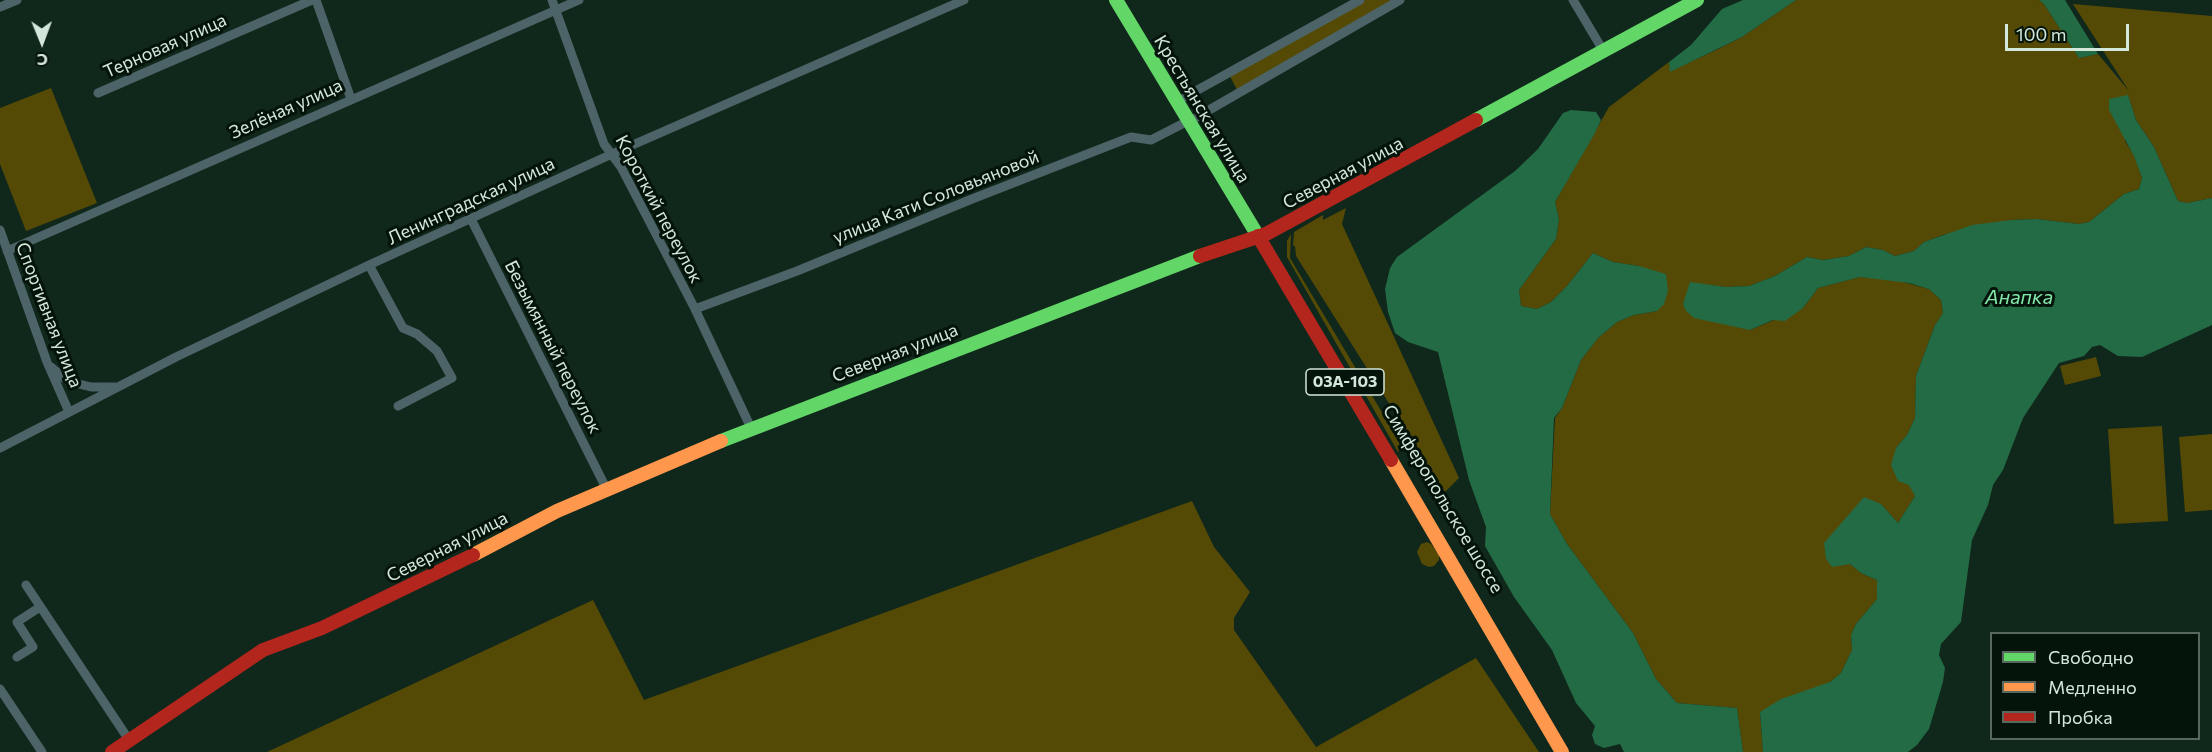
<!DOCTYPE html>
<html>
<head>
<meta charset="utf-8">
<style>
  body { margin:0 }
  #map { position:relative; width:2212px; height:752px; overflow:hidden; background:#10271b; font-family:Commissioner,sans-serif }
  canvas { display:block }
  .legend { position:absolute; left:1990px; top:632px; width:210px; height:108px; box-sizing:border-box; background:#05140b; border:2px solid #57695e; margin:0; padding:8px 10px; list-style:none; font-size:18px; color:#d3e8da }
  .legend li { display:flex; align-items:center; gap:12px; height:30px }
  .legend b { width:30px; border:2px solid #57695e }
  .north { position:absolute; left:12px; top:12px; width:60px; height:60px; -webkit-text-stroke:4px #05140b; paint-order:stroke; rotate:179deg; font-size:16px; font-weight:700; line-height:24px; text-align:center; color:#d3e8da }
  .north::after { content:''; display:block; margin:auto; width:21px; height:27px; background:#d3e8da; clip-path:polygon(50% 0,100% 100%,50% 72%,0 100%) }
  .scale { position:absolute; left:2005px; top:24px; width:124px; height:27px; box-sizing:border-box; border:3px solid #d3e8da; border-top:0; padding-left:8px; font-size:18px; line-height:21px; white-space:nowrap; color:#d3e8da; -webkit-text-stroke:4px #05140b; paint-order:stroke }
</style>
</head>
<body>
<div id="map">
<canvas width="2212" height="752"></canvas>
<ul class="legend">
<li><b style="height:8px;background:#63d668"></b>Свободно</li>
<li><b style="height:8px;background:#ff974d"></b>Медленно</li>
<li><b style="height:8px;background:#b3261e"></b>Пробка</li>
</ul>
<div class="north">С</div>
<div class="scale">100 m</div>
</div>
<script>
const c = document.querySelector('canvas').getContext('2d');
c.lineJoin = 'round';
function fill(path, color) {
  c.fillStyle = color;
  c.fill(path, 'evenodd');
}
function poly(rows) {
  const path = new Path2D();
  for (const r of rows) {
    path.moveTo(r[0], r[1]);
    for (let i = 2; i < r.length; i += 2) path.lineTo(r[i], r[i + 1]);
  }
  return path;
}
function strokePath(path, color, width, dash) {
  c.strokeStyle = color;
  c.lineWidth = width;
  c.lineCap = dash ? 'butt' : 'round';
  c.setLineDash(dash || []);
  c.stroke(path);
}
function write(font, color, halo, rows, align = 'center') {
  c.font = font + ' Commissioner,sans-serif';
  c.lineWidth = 6;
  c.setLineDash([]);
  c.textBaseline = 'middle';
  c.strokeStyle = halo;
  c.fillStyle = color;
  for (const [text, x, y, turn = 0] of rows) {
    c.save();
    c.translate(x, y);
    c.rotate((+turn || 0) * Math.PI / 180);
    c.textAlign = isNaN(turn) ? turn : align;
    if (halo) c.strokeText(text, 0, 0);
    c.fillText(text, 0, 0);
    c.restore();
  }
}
fill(poly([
  [1365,0,1396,0,1237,90,1230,76],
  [1796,0,2039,0,2044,4,2079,58,2098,54,2129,91,2073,4,2212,16,2212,198,2187,203,2178,201,2154,147,2136,120,2128,95,2125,141,2134,155,2142,178,2139,189,2124,194,2089,222,2079,224,2037,219,2011,220,1943,235,1924,242,1914,251,1895,256,1883,250,1866,247,1849,256,1823,260,1807,257,1775,276,1749,286,1726,287,1690,283,1750,330,1803,308,1818,288,1860,277,1896,280,1929,289,1941,300,1943,313,1935,325,1916,376,1915,418,1907,435,1896,448,1915,496,1898,523,1881,504,1850,564,1861,573,1877,580,1877,599,1856,624,1851,635,1852,650,1841,673,1830,682,1760,712,1763,752,1743,752,1737,708,1677,703,1656,679,1633,633,1567,544,1550,514,1555,418,1562,408,1581,360,1598,338,1617,322,1634,315,1657,311,1639,266,1613,262,1593,253,1567,286,1551,302,1537,309,1521,306,1519,290,1556,239,1559,219,1555,202,1609,107,1669,62,1671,71,1716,50,1742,37],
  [51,88,97,203,26,231,0,164,0,108],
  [1346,208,1342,224,1459,478,1445,492,1296,256,1295,246,1293,246,1294,232,1323,215,1323,220],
  [1291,234,1290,258,1402,446,1398,452,1287,257,1287,241],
  [2096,357,2101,376,2065,385,2060,366],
  [2162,426,2168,521,2114,524,2108,429],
  [2212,434,2212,510,2185,512,2179,437],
  [1192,501,1214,547,1250,592,1234,618,1234,630,1316,747,1476,658,1539,752,267,752,593,600,644,700],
  [1427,542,1431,544,1439,555,1439,560,1434,566,1429,567,1422,564,1417,552,1421,544]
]), '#554a05');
fill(poly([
  [1743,0,1796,0,1742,37,1670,72,1669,62,1691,45,1722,9],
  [2039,0,2065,0,2098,54,2079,58,2044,4],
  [2128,95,2136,120,2154,147,2178,201,2187,203,2212,198,2212,325,2142,357,2118,356,2100,345,2092,347,2084,356,2059,363,2023,418,2003,470,1993,485,1988,505,1972,540,1961,622,1941,644,1939,655,1945,668,1943,682,1929,729,1917,745,1908,752,1763,752,1760,712,1781,699,1830,682,1841,673,1852,650,1851,635,1856,624,1877,599,1877,580,1861,573,1850,564,1832,567,1826,559,1824,543,1864,497,1881,504,1898,523,1915,496,1909,485,1898,481,1891,465,1896,448,1907,435,1915,418,1916,376,1935,325,1943,313,1941,300,1929,289,1909,283,1860,277,1818,288,1803,308,1785,321,1773,320,1750,330,1694,318,1686,311,1683,304,1690,282,1726,287,1749,286,1775,276,1807,257,1823,260,1849,256,1866,247,1883,250,1895,256,1914,251,1924,242,1972,225,2011,220,2037,219,2079,224,2089,222,2124,194,2139,189,2142,178,2134,156,2109,110,2109,99],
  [1571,110,1596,112,1601,120,1595,133,1555,202,1559,219,1556,239,1519,290,1521,306,1537,309,1551,302,1567,286,1593,253,1613,262,1639,266,1666,274,1668,291,1664,304,1657,311,1634,315,1617,322,1598,338,1581,360,1562,408,1554,418,1550,514,1567,544,1633,633,1656,679,1677,703,1737,708,1743,752,1624,752,1620,744,1604,748,1595,744,1592,735,1595,726,1576,703,1552,650,1514,597,1485,546,1486,527,1469,480,1438,352,1408,342,1395,333,1388,312,1385,289,1390,268,1397,257,1515,171,1538,149,1563,113]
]), '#236b44');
strokePath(poly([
  [316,0,351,99],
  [552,0,604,144,621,167,695,309,751,428],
  [1573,0,1604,52],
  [0,7,17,0],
  [98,93,312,0],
  [1185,97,1360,0],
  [1197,117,1400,0],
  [471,219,607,490],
  [0,230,47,362,69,412],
  [7,251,579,0],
  [369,265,403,328,417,334,437,351,452,378,398,406],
  [695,309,797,271,972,199,1131,137,1151,140,1188,121],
  [51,367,65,379,71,382,91,387,115,387],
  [0,448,176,357,369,265,612,154,964,0],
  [26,585,129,740],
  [17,657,33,647,17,622,40,607],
  [0,689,42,752]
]), '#4c6468', 9);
strokePath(poly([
  [1116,0,1258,236],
  [1476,120,1697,0],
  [721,441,1200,256]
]), '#63d668', 14);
strokePath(poly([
  [1391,460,1562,752],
  [473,555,557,511,721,441]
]), '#ff974d', 14);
strokePath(poly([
  [1258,236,1391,460],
  [1200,256,1266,234,1476,120],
  [112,752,263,650,322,628,473,555]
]), '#b3261e', 14);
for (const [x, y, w] of [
  [1345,382,78]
]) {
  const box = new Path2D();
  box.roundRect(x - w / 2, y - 13, w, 26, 4.5);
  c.fillStyle = '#05140b';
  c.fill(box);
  strokePath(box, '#d3e8da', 1.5);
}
write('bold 16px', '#d3e8da', null, [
  ["03А-103",1345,382]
]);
write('18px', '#d3e8da', '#05140b', [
  ["Терновая улица",165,46,-24],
  ["Зелёная улица",286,109,-24],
  ["Крестьянская улица",1202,109,59],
  ["Северная улица",1343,173,-28],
  ["улица Кати Соловьяновой",936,197,-22],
  ["Ленинградская улица",471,201,-25],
  ["Короткий переулок",659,209,62],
  ["Спортивная улица",49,315,69],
  ["Безымянный переулок",553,347,63],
  ["Северная улица",895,353,-21],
  ["Симферопольское шоссе",1443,499,59],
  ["Северная улица",447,547,-27]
]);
write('italic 20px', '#82e9aa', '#05140b', [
  ["Анапка",2019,297]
]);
</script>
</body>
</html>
